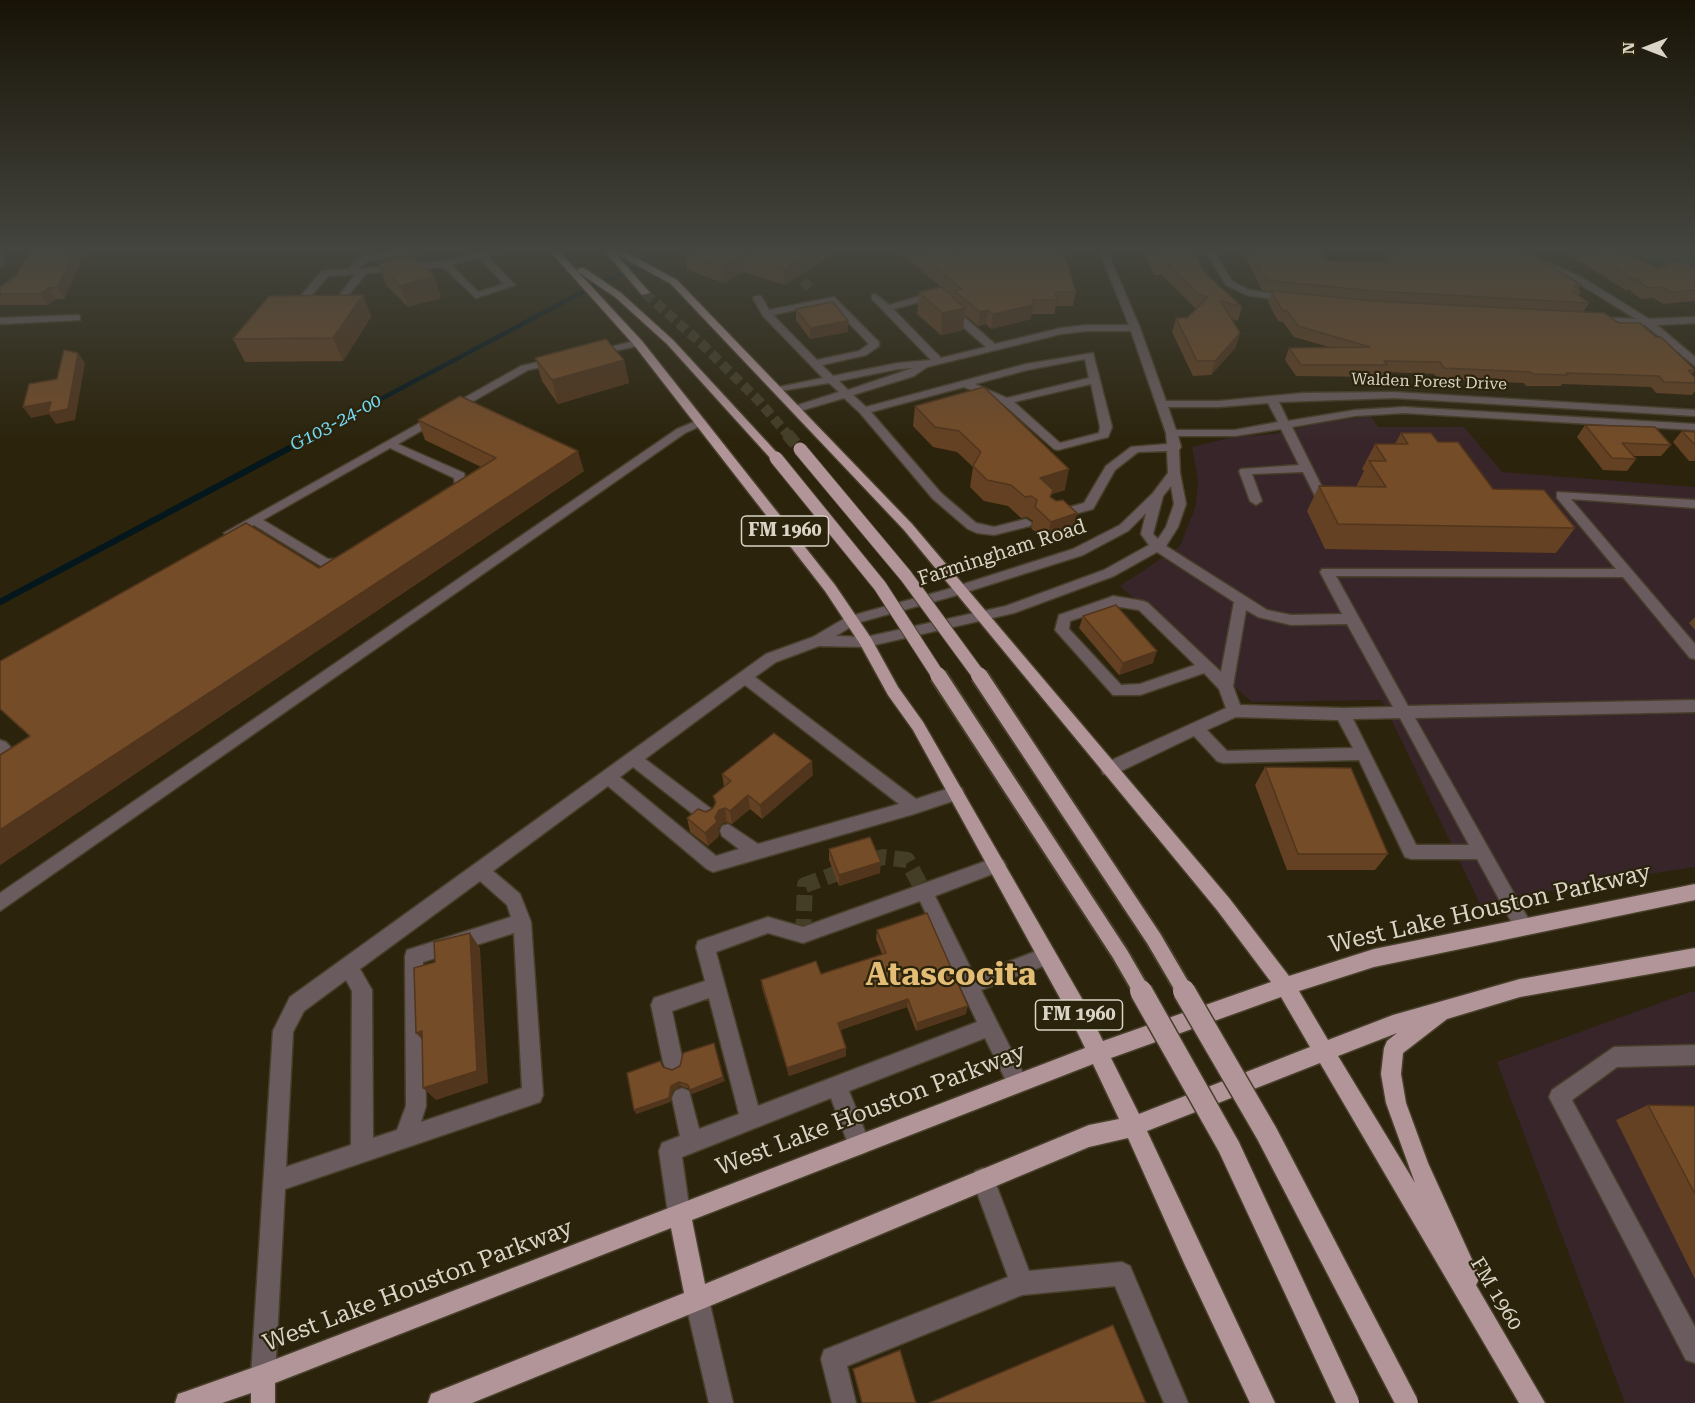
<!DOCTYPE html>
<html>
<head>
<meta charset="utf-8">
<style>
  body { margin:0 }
  #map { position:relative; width:1695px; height:1403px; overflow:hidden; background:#2b230b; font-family:"Roboto Serif",serif }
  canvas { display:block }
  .north { position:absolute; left:1617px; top:18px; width:60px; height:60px; -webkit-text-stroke:4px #2b230b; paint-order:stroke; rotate:270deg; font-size:16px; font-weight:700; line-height:24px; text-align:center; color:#d9d4c6 }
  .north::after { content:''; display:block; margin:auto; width:21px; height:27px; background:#d9d4c6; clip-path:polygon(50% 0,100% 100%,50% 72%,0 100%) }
</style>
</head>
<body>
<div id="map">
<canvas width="1695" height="1403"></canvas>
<div class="north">N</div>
</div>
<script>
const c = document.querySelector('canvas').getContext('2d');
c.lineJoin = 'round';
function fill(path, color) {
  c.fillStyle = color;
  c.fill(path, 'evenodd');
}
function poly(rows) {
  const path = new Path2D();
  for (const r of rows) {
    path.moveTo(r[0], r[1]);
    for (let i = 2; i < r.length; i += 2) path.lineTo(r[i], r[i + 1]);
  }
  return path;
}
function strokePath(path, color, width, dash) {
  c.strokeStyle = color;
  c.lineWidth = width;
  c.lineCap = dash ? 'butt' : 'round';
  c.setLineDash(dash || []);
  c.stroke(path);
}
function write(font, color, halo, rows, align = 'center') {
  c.font = font + ' "Roboto Serif",serif';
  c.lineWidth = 4.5;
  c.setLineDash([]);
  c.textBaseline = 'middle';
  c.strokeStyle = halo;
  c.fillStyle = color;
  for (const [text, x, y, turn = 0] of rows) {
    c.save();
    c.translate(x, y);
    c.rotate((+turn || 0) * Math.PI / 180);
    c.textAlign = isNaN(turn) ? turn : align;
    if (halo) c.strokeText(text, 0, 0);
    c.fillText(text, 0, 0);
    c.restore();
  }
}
fill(poly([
  [1371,416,1378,427,1464,427,1502,472,1695,487,1695,867,1571,886,1482,908,1382,700,1252,702,1120,586,1180,546,1196,505,1198,481,1192,447,1234,437,1274,434,1321,423],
  [1690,992,1695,992,1695,1403,1625,1403,1497,1062]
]), '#38252a');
fill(poly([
  [1615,250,1695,250,1695,278]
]), '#223e2f');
strokePath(poly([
  [313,435,590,288,673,250]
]), '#03171d', 4.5);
strokePath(poly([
  [0,602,316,434]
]), '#03171d', 6);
strokePath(poly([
  [802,287,812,280]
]), '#453e27', 10, [10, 5]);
strokePath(poly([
  [803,935,805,885,835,874,883,857,907,860,924,892]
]), '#453e27', 16, [16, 8]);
strokePath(poly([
  [645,293,701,343,759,401,788,435]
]), '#453e27', 10, [10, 5]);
strokePath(poly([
  [787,434,800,449]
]), '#453e27', 13, [13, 7]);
const minor = poly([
  [398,250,426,250,422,253,369,260,359,269,445,261,493,250,506,250,487,256,515,285,476,298,443,267,366,273,337,310,334,311,329,308,356,274,328,276,298,311,290,309,322,271,349,269,357,259,363,256,398,250],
  [479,258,504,284,478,292,451,265,479,258],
  [1099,250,1107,250,1140,328,1166,401,1219,401,1303,393,1394,392,1695,410,1695,416,1394,398,1279,402,1288,421,1355,410,1404,407,1695,424,1695,430,1404,413,1355,416,1292,427,1327,497,1325,500,1317,500,1303,472,1252,474,1262,501,1256,505,1250,501,1239,471,1241,469,1299,465,1281,429,1235,436,1178,436,1181,447,1179,450,1180,473,1186,504,1178,527,1166,546,1267,610,1291,615,1342,614,1320,572,1322,569,1616,569,1557,498,1557,492,1695,500,1695,508,1571,499,1695,644,1695,659,1690,658,1623,577,1336,576,1408,706,1695,700,1695,712,1415,718,1529,920,1532,926,1529,932,1523,934,1517,932,1477,859,1411,859,1405,857,1359,760,1223,763,1217,761,1194,736,1115,774,1109,775,1103,774,1101,769,1103,764,1226,708,1219,689,1204,673,1140,695,1113,695,1055,630,1059,615,1108,598,1113,596,1143,601,1148,603,1221,672,1234,602,1157,552,1114,576,1014,613,866,647,819,646,776,662,755,677,916,799,956,786,962,788,964,793,962,798,914,814,713,872,707,869,608,786,493,871,520,894,531,922,543,1095,540,1102,285,1189,275,1376,272,1385,263,1388,254,1385,251,1376,273,1031,290,997,766,654,813,637,847,617,945,590,1073,549,1120,525,1153,493,1168,473,1167,451,1138,452,1115,470,1093,509,1056,519,1050,515,1052,512,1084,503,1106,466,1131,447,1167,444,1166,433,1131,331,1087,331,1061,334,927,367,914,376,853,395,866,407,1026,364,1093,353,1112,427,1108,437,1058,450,1054,449,1002,403,964,387,871,412,941,493,976,523,994,527,1026,519,1032,523,1030,526,994,535,977,533,968,529,933,499,860,413,844,398,800,411,792,411,792,407,839,392,829,383,774,392,774,388,823,378,763,316,753,298,755,296,761,296,769,310,834,297,879,342,879,346,866,355,822,365,833,376,898,363,931,360,872,299,872,295,875,294,889,305,920,296,942,298,995,344,1061,328,1087,325,1129,325,1099,250],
  [829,302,869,344,859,351,817,360,773,315,829,302],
  [920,302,936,303,986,347,941,358,893,309,920,302],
  [1085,359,1089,378,1007,398,975,384,1027,370,1085,359],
  [913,368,848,390,839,381,898,369,913,368],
  [1091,384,1100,427,1099,433,1060,443,1014,402,1091,384],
  [1268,403,1278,422,1235,430,1176,430,1168,407,1219,407,1268,403],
  [1171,486,1174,504,1166,527,1158,539,1153,534,1163,496,1171,486],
  [1146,513,1141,534,1149,545,1104,570,1006,606,866,637,836,636,857,623,954,596,1083,555,1128,531,1146,513],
  [1114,606,1139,610,1195,665,1140,684,1121,685,1069,629,1070,621,1114,606],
  [1246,610,1258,617,1291,625,1347,624,1393,707,1343,708,1240,705,1233,686,1246,610],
  [745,685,899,804,758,844,728,824,722,826,720,831,722,836,739,849,716,856,620,777,633,767,702,821,708,823,714,821,716,816,714,811,645,759,745,685],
  [1236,717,1338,720,1353,748,1227,751,1207,730,1236,717],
  [1400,718,1469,845,1416,845,1353,719,1400,718],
  [480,881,507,905,511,917,407,950,405,956,406,1106,397,1130,373,1138,372,990,360,969,480,881],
  [514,933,522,1088,421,1122,426,1106,423,962,514,933],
  [346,980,352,991,351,1145,286,1167,293,1032,304,1011,346,980],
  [1205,250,1213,250,1232,281,1249,290,1291,296,1296,299,1291,302,1247,295,1226,285,1205,250],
  [1508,250,1519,250,1581,277,1649,319,1695,317,1695,323,1657,325,1695,357,1695,366,1645,325,1593,322,1593,318,1596,317,1636,319,1575,281,1508,250],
  [0,251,4,254,4,263,0,266,0,251],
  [77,315,80,316,80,320,0,324,0,318,77,315],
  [638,340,643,343,642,345,596,355,591,352,638,340],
  [555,358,559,359,559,363,528,370,398,444,464,473,468,494,461,501,453,501,451,498,456,493,454,478,390,448,263,520,328,559,351,559,353,562,351,565,321,566,254,525,234,536,226,536,224,533,521,366,555,358],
  [701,419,705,420,705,424,685,433,0,911,0,893,677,429,701,419],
  [0,740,6,742,20,758,18,762,0,772,0,740],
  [997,857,1003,860,1006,865,1003,870,935,896,974,975,1047,947,1054,950,1056,956,1054,962,981,990,1024,1075,1027,1082,1024,1089,1017,1092,1010,1089,985,1038,849,1091,870,1144,867,1152,859,1155,851,1152,831,1098,682,1157,690,1213,687,1221,679,1224,671,1221,668,1213,659,1151,662,1143,680,1136,672,1098,675,1091,682,1088,689,1091,699,1129,739,1114,709,998,672,1011,683,1062,680,1069,673,1072,666,1069,663,1062,651,1005,654,998,705,981,696,947,698,941,768,917,803,927,997,857],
  [920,901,977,1022,758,1106,716,952,768,933,803,943,920,901],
  [1695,1045,1695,1065,1617,1067,1572,1100,1695,1327,1695,1363,1686,1360,1549,1097,1552,1090,1614,1047,1695,1045],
  [983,1168,991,1171,1029,1271,1122,1262,1130,1266,1188,1403,1164,1403,1115,1286,1022,1295,847,1366,856,1403,832,1403,821,1359,824,1350,1008,1277,972,1179,975,1171,983,1168],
  [697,1288,705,1292,709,1300,733,1403,709,1403,685,1300,689,1292,697,1288]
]);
const major = poly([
  [549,250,557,250,578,272,578,268,584,268,621,293,673,340,780,456,780,460,772,460,667,344,615,297,578,272,642,341,835,585,871,638,898,687,923,722,1081,997,1103,1041,1271,982,1217,910,904,530,671,284,615,253,650,293,642,295,604,250,622,250,677,280,912,524,1229,898,1289,976,1374,949,1695,884,1695,900,1374,967,1299,991,1328,1040,1393,1015,1520,979,1695,948,1695,966,1520,997,1447,1019,1403,1053,1401,1074,1406,1103,1428,1163,1480,1277,1476,1285,1545,1403,1519,1403,1320,1063,1147,1131,1275,1403,1250,1403,1184,1263,1128,1138,1089,1147,705,1308,472,1403,428,1403,431,1394,684,1293,671,1228,275,1383,275,1403,251,1403,251,1393,222,1403,175,1403,178,1394,187,1391,263,1364,1085,1048,1067,1011,913,730,888,695,860,644,825,591,634,345,549,250],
  [1281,997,1310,1047,1139,1114,1111,1058,1281,997],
  [1397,1033,1387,1041,1384,1048,1381,1074,1386,1103,1415,1183,1338,1056,1397,1033],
  [1093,1064,1119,1119,1089,1125,705,1284,692,1220,1093,1064]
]);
strokePath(minor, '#473f29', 3);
strokePath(major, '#473f29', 3);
fill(minor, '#6a5c5e');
fill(major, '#b19598');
const majorBridgeFar2 = poly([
  [800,449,906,576,980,677],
  [776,458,880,586,939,677]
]);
const majorBridgeFar1 = poly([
  [938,675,1120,954,1142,992],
  [979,675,1154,939,1185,992]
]);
const majorBridge = poly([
  [1141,991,1229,1147,1348,1403],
  [1184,991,1267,1134,1407,1403]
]);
strokePath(majorBridgeFar2, '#473f29', 15, []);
strokePath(majorBridgeFar1, '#473f29', 20, []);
strokePath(majorBridge, '#473f29', 25, []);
strokePath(majorBridgeFar2, '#b19598', 13);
strokePath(majorBridgeFar1, '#b19598', 16);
strokePath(majorBridge, '#b19598', 22);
fill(poly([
  [694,250,840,250,785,285,744,272,724,283,687,270,685,255],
  [897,250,951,250,953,251,953,250,1063,250,1076,292,1073,306,1056,306,1054,314,1031,314,1031,319,991,329,986,324,978,326,965,315,963,330,941,335,917,314,919,292,954,298],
  [1143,250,1193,250,1204,272,1242,307,1238,321,1232,319,1236,347,1211,375,1193,376,1172,332,1176,318,1187,318,1197,308,1195,308,1162,275,1154,275,1144,252],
  [1242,250,1321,250,1328,261,1391,263,1381,251,1382,250,1525,250,1581,285,1579,289,1581,291,1578,296,1589,303,1583,312,1619,323,1695,370,1692,374,1695,378,1695,391,1692,395,1656,393,1651,387,1562,384,1561,386,1526,386,1524,383,1438,379,1434,374,1384,372,1382,377,1296,376,1285,360,1289,348,1329,347,1294,337,1283,322,1278,321,1268,302,1272,292,1262,290],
  [1561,250,1619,250,1658,268,1695,268,1695,301,1663,304,1653,298,1641,299,1628,289,1627,291],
  [85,251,64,299,56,299,48,305,0,305,0,287],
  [378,264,441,298,408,307,386,285],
  [363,295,371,317,343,361,245,362,233,339],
  [796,309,848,332,810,339,796,320],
  [535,358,624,360,629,383,558,404,542,381],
  [915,406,1065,490,1052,494,1051,497,1077,513,1072,534,1046,543,1031,528,1033,521,1027,517,1021,518,1008,506,984,501,970,487,973,467,957,452,933,447,913,426],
  [418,420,584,471,0,865,0,755,30,737,0,709,319,568,481,467,425,440],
  [1585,425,1671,445,1661,456,1633,456,1636,459,1627,471,1603,470,1577,437],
  [1682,431,1695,432,1695,461,1689,461,1673,442],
  [1401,433,1438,442,1493,489,1575,528,1556,553,1325,549,1307,511,1319,486,1356,487,1364,471,1362,469,1375,444,1395,444],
  [1083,616,1153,663,1119,675,1079,628],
  [1695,617,1695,630,1689,623],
  [1265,767,1388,854,1375,870,1287,870,1255,785],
  [722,774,813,775,762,819,750,809,732,824,727,822,721,824,718,830,719,836,708,846,690,832,687,818,713,808,715,804,713,796,724,787],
  [829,849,880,873,839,886,829,860],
  [877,930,966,1014,916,1031,907,1007,840,1030,846,1048,846,1056,789,1076,762,988,761,980,821,974,882,954,876,939],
  [680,1066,725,1081,692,1094,690,1089,681,1086,673,1090,670,1102,636,1114,663,1067,672,1070],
  [1648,1105,1695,1106,1695,1279,1616,1120]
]), '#644122');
fill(poly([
  [74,250,84,250,85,251,64,299,57,288],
  [816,250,840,250,785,285,784,269],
  [743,256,744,272,724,283,723,267],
  [434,276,441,298,408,307,400,286],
  [48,288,56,299,48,305,41,294],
  [363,295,371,317,343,361,333,338],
  [1033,305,1031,319,991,329,993,314],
  [965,308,963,330,941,335,942,313],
  [988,310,986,324,978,326,980,312],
  [848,321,848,332,810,339,810,328],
  [1240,333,1236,347,1211,375,1215,361],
  [78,353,85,363,75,420,56,424,49,414,31,418,23,407,51,402],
  [624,360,629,383,558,404,552,380],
  [578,451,584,471,0,865,0,830],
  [1069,469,1065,490,1052,494,1046,518,1050,497,1040,478],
  [1077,513,1072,534,1046,543,1051,522],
  [1157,651,1153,663,1119,675,1123,663],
  [812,761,813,775,762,819,760,805],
  [748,795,750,809,732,824,730,811],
  [725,808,727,822,721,824,718,830,719,836,708,846,705,833,719,810],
  [881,862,880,873,839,886,839,875],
  [470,933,480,948,488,1083,436,1100,423,1088],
  [908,999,907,1007,838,1031,838,1023],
  [968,1006,966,1014,916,1031,917,1023],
  [422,1031,428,1046,416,1033],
  [714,1043,725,1081,692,1094,690,1090],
  [846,1048,846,1056,789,1076,787,1068],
  [679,1082,681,1086,673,1090,670,1102,636,1114,634,1110,671,1086]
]), '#51351c');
const building = poly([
  [30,250,74,250,57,288,48,288,41,294,0,294,0,287,17,275,30,250],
  [694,250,816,250,784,269,743,256,723,267,685,255,694,250],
  [914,250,951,250,956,252,956,250,1063,250,1076,292,1055,292,1057,300,1032,300,1033,305,993,314,988,310,980,312,955,291,962,289,914,250],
  [1152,250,1193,250,1204,272,1242,307,1221,301,1240,333,1215,361,1197,361,1176,318,1187,318,1208,297,1199,294,1165,262,1157,262,1152,250],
  [1250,250,1321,250,1328,261,1406,264,1394,250,1525,250,1581,285,1574,286,1581,291,1572,291,1589,303,1374,291,1274,281,1266,279,1250,250],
  [1585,250,1619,250,1658,268,1678,261,1695,268,1695,290,1670,292,1661,287,1648,288,1635,278,1634,280,1585,250],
  [412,255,434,276,400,286,378,264,412,255],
  [941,287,965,308,942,313,919,292,941,287],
  [1272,291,1374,301,1604,313,1619,323,1640,323,1656,337,1661,337,1695,370,1688,370,1695,378,1695,383,1664,382,1659,376,1566,373,1568,375,1533,374,1530,372,1444,368,1440,362,1384,361,1387,365,1301,365,1289,348,1370,347,1298,326,1287,311,1282,310,1272,291],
  [363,295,333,338,233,339,269,296,363,295],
  [833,302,848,321,810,328,796,309,833,302],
  [606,339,624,360,552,380,535,358,606,339],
  [64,350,78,353,68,409,48,413,51,402,23,407,29,384,57,379,64,350],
  [984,387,1069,469,1040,478,1053,490,1050,497,1056,501,1063,500,1077,513,1051,522,1035,507,1037,500,1031,496,1025,497,1011,485,987,480,973,466,981,452,959,431,935,427,915,406,984,387],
  [460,396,578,451,0,830,0,755,30,736,0,709,0,661,246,523,319,568,496,458,418,420,460,396],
  [1585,425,1655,427,1671,445,1622,443,1636,459,1612,458,1585,425],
  [1682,431,1695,432,1695,445,1682,431],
  [1401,433,1431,433,1438,442,1458,442,1493,489,1544,490,1575,528,1338,524,1319,486,1386,487,1369,461,1386,461,1375,444,1408,444,1401,433],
  [1116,605,1157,651,1123,663,1083,616,1116,605],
  [774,733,812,761,760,805,748,795,730,811,725,808,719,810,715,817,717,822,705,833,687,818,698,809,706,812,713,808,716,802,713,796,731,781,722,774,774,733],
  [1265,767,1351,768,1388,854,1298,854,1265,767],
  [870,837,881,862,839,875,829,849,870,837],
  [927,913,968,1006,917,1023,908,999,838,1023,846,1048,787,1068,761,980,816,961,821,974,886,953,877,930,927,913],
  [470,933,477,1071,423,1088,422,1031,416,1033,414,968,435,962,434,942,470,933],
  [714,1043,723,1077,690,1090,688,1085,679,1082,671,1086,669,1098,634,1110,627,1073,660,1061,663,1067,672,1070,680,1066,683,1053,714,1043],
  [1648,1105,1695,1106,1695,1194,1648,1105],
  [1113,1325,1146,1403,929,1403,1113,1325],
  [900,1350,916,1403,862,1403,853,1369,900,1350]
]);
fill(building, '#744c28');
strokePath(building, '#51351c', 1.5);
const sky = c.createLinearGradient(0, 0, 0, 446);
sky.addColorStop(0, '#181306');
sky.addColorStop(0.56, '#44453f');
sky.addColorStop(1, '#44453f00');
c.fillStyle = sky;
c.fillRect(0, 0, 1695, 446);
write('16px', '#d9d4c6', '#2b230b', [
  ["Walden Forest Drive",1429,382,2]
]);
write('italic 18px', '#72daf5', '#2b230b', [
  ["G103-24-00",336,423,-28]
]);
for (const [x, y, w] of [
  [785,531,87],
  [1079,1015,87]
]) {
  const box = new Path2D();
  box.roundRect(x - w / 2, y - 15, w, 30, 4.5);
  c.fillStyle = '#2b230b';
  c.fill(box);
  strokePath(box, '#d9d4c6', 1.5);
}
write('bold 18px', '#d9d4c6', null, [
  ["FM 1960",785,531],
  ["FM 1960",1079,1015]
]);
write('20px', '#d9d4c6', '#2b230b', [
  ["Farmingham Road",1002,553,-18],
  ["FM 1960",1496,1294,59]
]);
write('24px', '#d9d4c6', '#2b230b', [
  ["West Lake Houston Parkway",1490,909,-13],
  ["West Lake Houston Parkway",871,1110,-21],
  ["West Lake Houston Parkway",418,1286,-21]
]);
write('bold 32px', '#e3bc75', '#2b230b', [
  ["Atascocita",951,976]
]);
</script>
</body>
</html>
